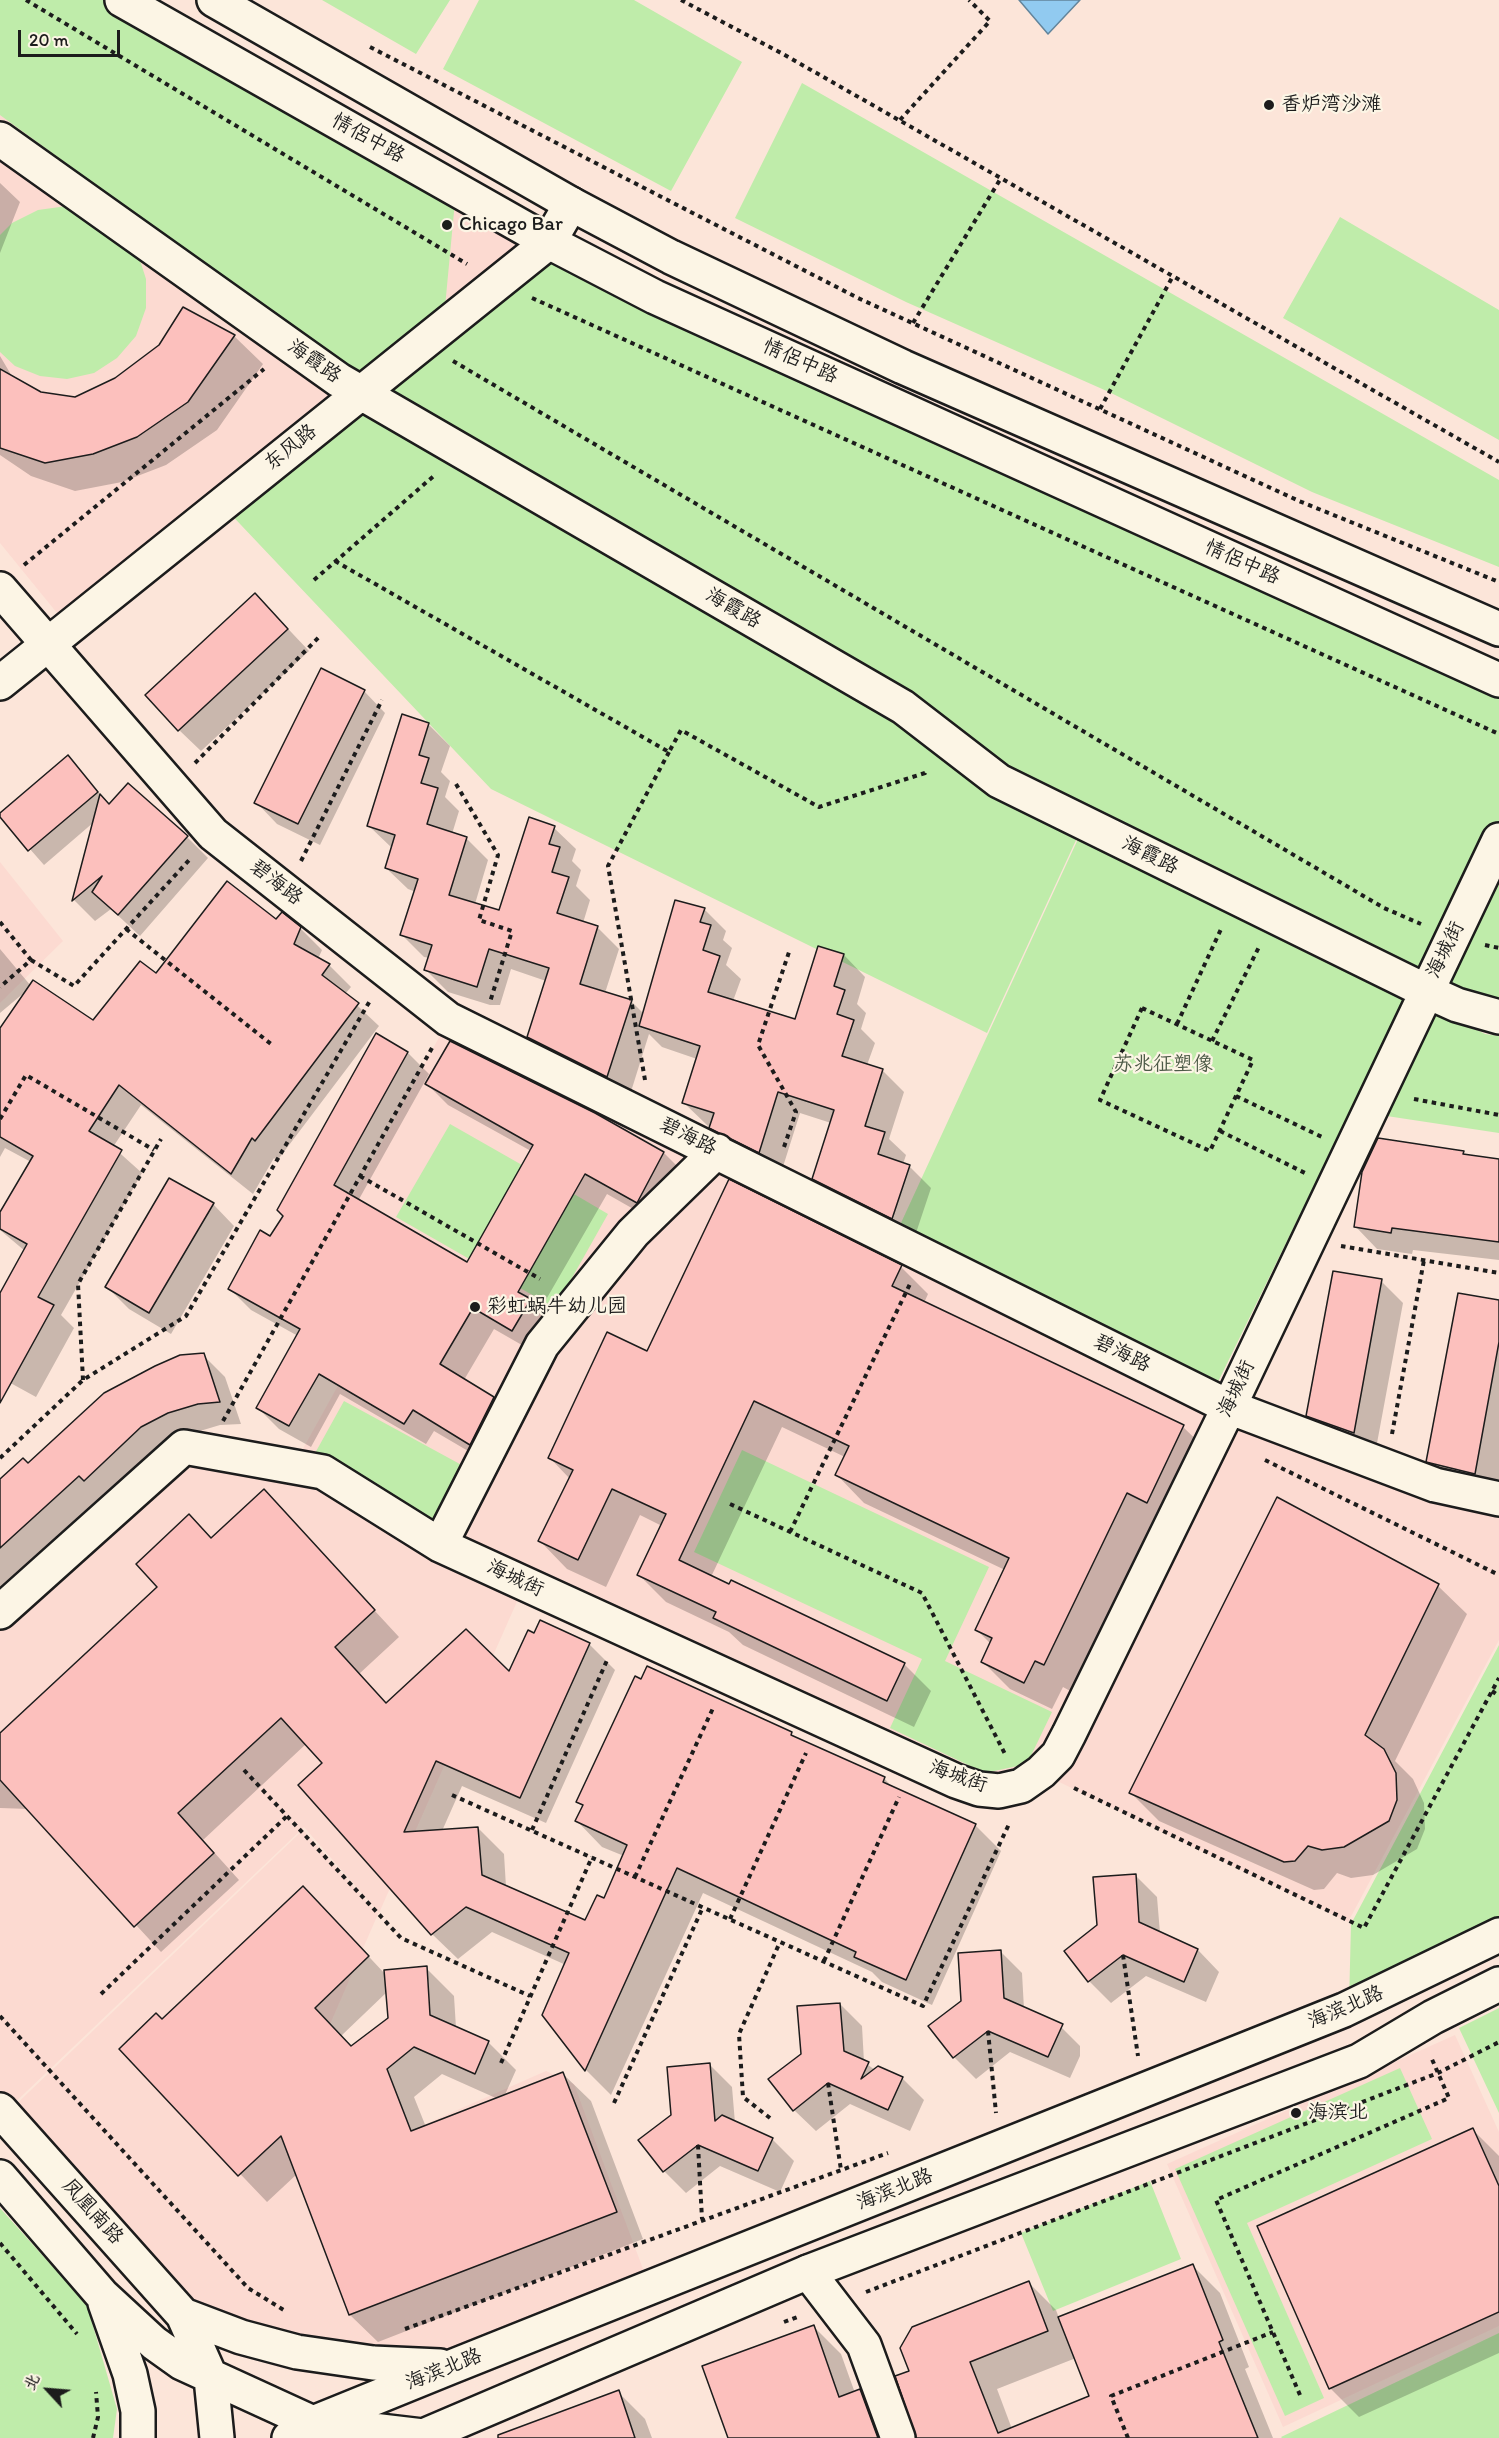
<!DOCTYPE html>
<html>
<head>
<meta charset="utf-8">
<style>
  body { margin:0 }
  #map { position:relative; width:1499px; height:2438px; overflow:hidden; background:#fce5d9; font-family:Itim,"LXGW WenKai TC",sans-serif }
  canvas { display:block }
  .north { position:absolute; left:18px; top:2360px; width:60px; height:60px; -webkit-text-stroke:4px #fcf5e5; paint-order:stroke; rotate:296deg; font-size:16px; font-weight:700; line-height:24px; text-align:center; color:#1c1c1c }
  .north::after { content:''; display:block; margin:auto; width:21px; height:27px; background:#1c1c1c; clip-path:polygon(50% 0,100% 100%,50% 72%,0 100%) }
  .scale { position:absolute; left:18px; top:30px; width:102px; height:27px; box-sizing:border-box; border:3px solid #1c1c1c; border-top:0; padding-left:8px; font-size:18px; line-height:21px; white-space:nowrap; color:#1c1c1c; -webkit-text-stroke:4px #fcf5e5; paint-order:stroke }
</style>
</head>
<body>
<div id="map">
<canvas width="1499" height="2438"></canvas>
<div class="north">北</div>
<div class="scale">20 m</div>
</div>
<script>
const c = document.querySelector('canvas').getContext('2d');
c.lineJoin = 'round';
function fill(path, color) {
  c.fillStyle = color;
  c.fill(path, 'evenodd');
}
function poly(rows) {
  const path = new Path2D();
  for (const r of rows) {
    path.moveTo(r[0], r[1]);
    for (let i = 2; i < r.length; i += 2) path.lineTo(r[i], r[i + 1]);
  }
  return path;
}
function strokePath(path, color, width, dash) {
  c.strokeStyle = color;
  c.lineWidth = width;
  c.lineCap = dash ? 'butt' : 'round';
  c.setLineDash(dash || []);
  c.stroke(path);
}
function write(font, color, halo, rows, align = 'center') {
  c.font = font + ' Itim,"LXGW WenKai TC",sans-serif';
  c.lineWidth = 4.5;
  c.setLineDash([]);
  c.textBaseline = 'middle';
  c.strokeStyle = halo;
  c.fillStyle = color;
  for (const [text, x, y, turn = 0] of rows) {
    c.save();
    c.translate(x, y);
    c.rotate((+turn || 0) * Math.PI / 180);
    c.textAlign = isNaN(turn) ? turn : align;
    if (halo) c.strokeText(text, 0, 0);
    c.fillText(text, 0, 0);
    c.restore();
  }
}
fill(poly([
  [0,0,545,241,66,624,0,543],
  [0,862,63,941,0,1003],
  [455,1008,717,1149,632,1230,438,1540,300,1454,401,1272,331,1236],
  [717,1155,1226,1408,1056,1754,999,1789,445,1543,544,1347],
  [1230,1411,1499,1503,1499,1640,1348,1922,1051,1778],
  [185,1449,321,1474,523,1588,379,1913,304,1827,6,2111,0,2105,0,1615],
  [303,1830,378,1914,328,2029,396,2137,546,2071,574,2084,649,2285,451,2365,372,2361,184,2313,7,2113],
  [1455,2035,1499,2132,1499,2326,1283,2427,1167,2164]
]), '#fcdad1');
fill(poly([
  [0,0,116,0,455,201,445,307,358,376,0,115],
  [322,0,450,0,416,54],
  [479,0,634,0,742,62,671,191,443,69],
  [802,83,1499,480,1499,567,1312,492,1109,392,906,302,735,218],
  [67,206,137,251,146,279,146,308,136,336,117,358,94,373,67,379,40,376,15,366,0,352,0,235,12,223,38,210],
  [1340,217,1499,310,1499,440,1283,318],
  [549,244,1499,683,1499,830,1424,989,1001,778,364,393],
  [360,395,1083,825,987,1033,491,789,223,506],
  [1084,826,1407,996,1216,1386,894,1238],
  [1499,842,1499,1014,1428,990],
  [1432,1007,1485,1034,1499,1036,1499,1133,1380,1115],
  [450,1124,522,1165,490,1223,540,1252,574,1194,608,1214,555,1308,396,1217],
  [344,1401,469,1469,439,1524,314,1455],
  [742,1450,989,1567,945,1661,1052,1712,1027,1764,985,1773,890,1728,922,1659,694,1552],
  [1499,1645,1499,1932,1349,2004,1351,1924],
  [1499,2008,1499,2113,1459,2028],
  [1400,2068,1432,2139,1247,2223,1324,2398,1285,2416,1175,2169],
  [1150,2181,1181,2259,1053,2311,1021,2233],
  [0,2208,87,2305,117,2409,113,2438,0,2438],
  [1499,2333,1499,2438,1282,2438,1281,2437]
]), '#bfecaa');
const water = poly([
  [1019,0,1080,0,1048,34,1019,0]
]);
fill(water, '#91caf0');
strokePath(water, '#62849b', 1.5);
fill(poly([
  [0,183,20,202,0,253],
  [234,336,263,364,217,430,166,465,122,482,75,491,31,476,0,455,0,356,13,378,40,393,75,399],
  [276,616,309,651,201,751,179,730],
  [364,691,385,713,320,845,277,824,256,802],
  [428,724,450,746,441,772,450,781,445,797,459,811,452,834,467,839,488,860,475,904,500,912,554,828,576,849,572,861,581,870,576,886,590,900,583,923,597,927,619,949,605,993,631,1001,644,1014,704,909,726,931,723,940,732,948,726,965,741,979,733,1001,796,1021,844,955,865,977,857,1004,866,1013,861,1029,875,1043,867,1065,882,1070,904,1092,889,1139,906,1155,903,1164,909,1166,931,1188,914,1239,836,1200,814,1178,831,1123,800,1113,781,1173,732,1149,683,1102,697,1059,662,1047,649,1034,629,1098,550,1059,528,1037,546,981,511,969,500,1005,490,1005,448,992,426,970,430,958,424,957,402,935,416,892,408,889,386,868,392,848,369,826],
  [68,757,110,805,187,837,208,858,140,936,111,909,95,921,74,900,94,822,44,865,0,815],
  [277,921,300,928,322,950,318,959,329,965,351,987,345,994,379,1026,277,1161,274,1158,253,1194,141,1105,113,1147,142,1173,61,1315,74,1328,36,1397,5,1380,0,1389,0,1296,25,1251,0,1230,0,1215,31,1162,5,1148,0,1157,0,1031,25,992,0,1013,0,949,31,986,93,1022,156,975],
  [376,1035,408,1053,429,1074,358,1201,467,1264,531,1151,448,1105,427,1084,594,1114,664,1153,685,1174,658,1223,607,1194,540,1310,551,1321,534,1352,494,1329,464,1380,494,1398,515,1419,492,1465,434,1431,426,1444,340,1394,311,1447,279,1429,258,1408,298,1336,251,1310,230,1289,285,1217],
  [1463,1152,1467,1156,1499,1161,1499,1260,1413,1250,1412,1254,1377,1249,1356,1227],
  [213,1204,234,1226,171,1334,129,1309,107,1287],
  [901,1267,928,1294,924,1303,1183,1427,1211,1454,1175,1529,1154,1520,1072,1692,1063,1687,1052,1709,1010,1689,983,1662,991,1644,976,1629,1005,1570,864,1503,837,1475,845,1457,782,1427,711,1577,904,1664,931,1691,914,1727,743,1645,729,1632,666,1602,639,1575,662,1526,640,1515,606,1587,567,1569,540,1541,570,1479,550,1458,648,1353],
  [1381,1281,1403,1303,1375,1454,1330,1438,1308,1416],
  [1499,1302,1499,1479,1496,1495,1450,1483,1428,1461],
  [203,1355,225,1377,241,1424,220,1425,190,1434,106,1502,101,1497,0,1589,0,1481],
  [264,1491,399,1637,359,1674,387,1704,509,1673,535,1635,589,1644,615,1670,546,1823,462,1786,442,1831,478,1828,504,1854,506,1887,586,1922,605,1900,624,1856,602,1847,577,1821,584,1807,578,1801,791,1734,796,1739,884,1778,894,1789,975,1825,1001,1851,932,2005,882,1982,872,1972,703,1893,611,2095,586,2070,543,2015,566,1965,492,1932,458,1959,432,1934,324,1763,306,1744,203,1840,239,1880,161,1952,29,1809,0,1808,0,1735],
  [1278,1499,1438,1586,1467,1614,1395,1761,1413,1779,1424,1803,1425,1829,1417,1849,1373,1875,1351,1878,1337,1873,1324,1889,1314,1890,1159,1821,1131,1793],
  [1135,1875,1157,1897,1160,1933,1198,1950,1219,1972,1206,2002,1146,1976,1111,2003,1089,1981,1066,1951,1098,1926],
  [330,1915,386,1975,426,1968,454,1996,456,2028,488,2042,516,2070,504,2097,563,2074,591,2101,643,2239,378,2342,350,2315,297,2174,267,2202,121,2049],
  [387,1992,389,2018,352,2048,341,2036],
  [442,2074,498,2099,426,2127,414,2097],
  [1000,1951,1022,1973,1024,2009,1058,2024,1080,2046,1080,2056,1070,2078,1010,2052,976,2079,954,2057,962,2002],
  [840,2004,862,2026,864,2062,875,2070,902,2078,924,2100,910,2131,850,2104,816,2131,794,2110,802,2055],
  [710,2065,732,2087,735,2123,772,2139,794,2161,780,2192,720,2166,686,2193,664,2171,673,2115],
  [1473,2130,1499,2156,1499,2353,1359,2417,1330,2388],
  [1193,2266,1220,2293,1249,2367,1245,2369,1273,2438,918,2438,911,2372,1029,2283,1056,2310,1059,2318],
  [1076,2358,1091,2397,1012,2429,997,2389],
  [814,2327,841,2354,855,2393,860,2391,887,2418,894,2438,730,2438],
  [618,2392,645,2419,652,2438,511,2438]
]), '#0003');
const building = poly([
  [183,307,235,335,188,402,137,437,93,454,45,463,0,448,0,369,41,392,75,397,115,378,159,345,183,307],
  [255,593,288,629,178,731,145,695,255,593],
  [321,668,365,690,298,824,254,803,321,668],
  [402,714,429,723,419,755,429,758,421,783,438,788,427,824,467,837,449,895,499,910,529,817,555,826,549,844,560,847,552,872,569,877,557,913,598,926,580,984,632,1000,607,1077,527,1037,549,968,489,949,477,987,424,970,432,945,400,935,418,879,385,868,395,835,367,826,402,714],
  [68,755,98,792,28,851,0,817,0,813,68,755],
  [128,783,188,836,118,915,92,892,102,876,72,901,100,794,109,804,128,783],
  [227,881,276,919,282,912,301,927,294,944,330,964,322,975,359,1003,255,1141,252,1138,231,1174,119,1085,89,1131,122,1150,38,1297,54,1305,0,1403,0,1293,27,1244,0,1229,0,1212,33,1156,0,1137,0,1028,33,980,93,1020,140,961,156,973,227,881],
  [675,900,705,908,700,922,711,925,703,950,720,956,708,992,795,1019,818,946,844,954,834,986,845,990,837,1014,854,1020,842,1056,883,1069,865,1126,885,1132,878,1154,910,1165,892,1219,812,1179,834,1110,778,1092,759,1153,709,1128,714,1113,682,1103,700,1046,639,1026,675,900],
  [376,1033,408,1052,334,1185,467,1262,533,1145,425,1084,450,1041,595,1113,664,1152,637,1203,585,1174,518,1292,531,1299,512,1331,473,1308,440,1364,494,1397,470,1445,413,1410,404,1424,319,1374,289,1426,256,1408,300,1329,228,1289,260,1230,270,1236,283,1216,277,1210,376,1033],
  [1378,1138,1464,1151,1463,1154,1499,1159,1499,1242,1392,1228,1391,1233,1354,1227,1362,1172,1378,1138],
  [169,1178,214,1203,149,1313,105,1287,169,1178],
  [729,1179,902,1265,892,1286,1184,1425,1147,1503,1127,1493,1044,1665,1035,1661,1024,1683,981,1662,992,1638,975,1630,1009,1558,835,1475,849,1446,754,1401,679,1560,729,1584,731,1580,905,1663,887,1701,713,1618,716,1612,637,1575,666,1514,612,1489,578,1560,538,1541,573,1470,548,1458,607,1332,647,1351,729,1179],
  [1333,1271,1382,1279,1354,1433,1306,1416,1333,1271],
  [1458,1293,1499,1300,1499,1342,1475,1474,1426,1462,1458,1293],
  [204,1353,220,1402,198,1404,168,1413,141,1427,84,1481,79,1476,0,1548,0,1479,23,1458,28,1463,104,1393,155,1366,180,1355,204,1353],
  [264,1489,375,1610,335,1647,386,1703,466,1629,509,1671,528,1630,534,1633,540,1620,590,1643,520,1798,436,1761,404,1832,478,1827,482,1875,585,1920,597,1895,604,1898,627,1845,575,1821,583,1805,576,1802,635,1676,641,1679,647,1666,792,1732,791,1735,885,1777,883,1782,976,1824,906,1980,854,1957,856,1952,677,1868,585,2071,542,2015,569,1953,466,1907,431,1935,298,1785,322,1763,281,1718,178,1813,214,1853,134,1927,0,1780,0,1733,157,1587,136,1564,189,1514,211,1538,264,1489],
  [1277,1497,1439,1584,1365,1735,1384,1749,1396,1773,1397,1800,1389,1821,1344,1847,1322,1850,1308,1846,1295,1861,1284,1862,1129,1793,1277,1497],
  [1136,1874,1139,1922,1198,1949,1184,1982,1123,1955,1088,1982,1064,1951,1097,1925,1093,1877,1136,1874],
  [303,1886,369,1956,315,2008,351,2046,388,2018,384,1970,427,1966,430,2015,489,2041,475,2074,414,2047,387,2069,411,2131,563,2072,617,2212,349,2315,281,2136,238,2176,119,2049,156,2013,162,2019,303,1886],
  [1001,1950,1004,1998,1063,2024,1048,2057,988,2031,953,2058,928,2026,961,2001,958,1953,1001,1950],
  [840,2003,844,2051,869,2062,861,2079,878,2066,903,2077,888,2110,828,2083,793,2111,768,2079,801,2054,797,2006,840,2003],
  [710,2063,715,2121,722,2115,773,2138,758,2171,698,2145,663,2172,638,2140,671,2115,667,2067,710,2063],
  [1473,2128,1499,2186,1499,2312,1329,2389,1257,2226,1473,2128],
  [1193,2264,1223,2340,1219,2342,1258,2438,916,2438,895,2376,909,2371,900,2348,912,2327,1029,2281,1048,2331,970,2362,998,2433,1089,2396,1058,2317,1193,2264],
  [814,2325,839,2397,860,2389,878,2438,728,2438,702,2366,814,2325],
  [619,2390,635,2438,498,2438,498,2435,619,2390]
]);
fill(building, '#fcc0bd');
strokePath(building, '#1c1c1c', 1.5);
const minor = poly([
  [0,139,339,380,903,707,999,781,1426,991,1457,1005,1499,1017],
  [0,589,213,834,448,1019,1229,1407,1435,1485,1499,1499],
  [0,683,549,242,571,204],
  [440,1545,542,1345,633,1233,717,1151],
  [0,1612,184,1447,323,1472,440,1545,956,1781,979,1789,999,1791,1021,1786,1041,1772,1058,1755,1069,1734,1229,1407,1499,840],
  [808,2272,864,2345,898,2438]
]);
const major = poly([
  [0,2110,183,2315,211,2378,217,2438],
  [0,2177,102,2295,154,2343,182,2363,313,2423,423,2436],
  [105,2303,130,2374,138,2411,138,2438],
  [183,2315,241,2337,297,2352,373,2363,440,2366],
  [289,2438,313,2423,451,2367,1344,2010,1499,1935],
  [419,2438,808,2272,1359,2061,1433,2017,1499,1984]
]);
const highway = poly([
  [122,0,549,242,655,297,1499,680],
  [214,0,571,204,671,257,903,367,1499,629]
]);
strokePath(minor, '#1c1c1c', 38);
strokePath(major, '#1c1c1c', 38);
strokePath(highway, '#1c1c1c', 38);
strokePath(poly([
  [26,0,467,264],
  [681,0,783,54,1499,462],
  [370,47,858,298,1299,501,1499,582],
  [900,120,990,21,969,0],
  [532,298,1499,734],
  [913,323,1001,178],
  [453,361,1384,908,1421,924],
  [1100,409,1173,276],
  [335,561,669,752,681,730,819,807,925,773,927,769],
  [24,565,264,369],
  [314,580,436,474],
  [195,763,319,637],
  [456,784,498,855,479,920,512,931,490,1002],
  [301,861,382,700],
  [0,922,31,960,0,987],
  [126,929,271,1044],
  [1485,945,1499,948],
  [31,960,74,986,190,859],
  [1142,1008,1253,1060,1210,1151,1100,1100,1142,1008],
  [1177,1024,1222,927],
  [1212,1041,1260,945],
  [645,1080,608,866,669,752],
  [1236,1096,1322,1137],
  [1414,1099,1499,1115],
  [0,1119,26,1075,154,1150],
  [1220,1131,1305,1173],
  [784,1147,796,1112,758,1045,790,949],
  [360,1176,540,1279],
  [1341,1246,1499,1273],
  [83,1380,78,1284,161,1139],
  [223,1421,432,1048],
  [1392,1434,1424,1260],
  [0,1458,83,1380,186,1316,371,999],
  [1265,1460,1499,1575],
  [730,1504,922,1593,1005,1754],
  [790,1532,910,1284],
  [1492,1691,1499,1696],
  [244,1770,401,1938,530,1996],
  [1074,1788,1364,1928,1499,1678],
  [452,1795,923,2006,1010,1822],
  [532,1830,608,1658],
  [635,1877,714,1706],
  [730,1919,806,1753],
  [1123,1955,1138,2056],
  [824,1961,899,1797],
  [101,1994,287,1816],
  [0,2016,248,2288,287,2312],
  [988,2031,996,2113],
  [501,2063,592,1857],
  [828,2083,841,2170],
  [614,2103,703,1907],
  [770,2118,743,2097,739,2034,780,1942],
  [698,2145,702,2219],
  [0,2243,77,2334],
  [866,2292,1438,2073,1499,2042],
  [784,2322,800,2316],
  [405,2329,888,2153],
  [1300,2395,1216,2200,1449,2098,1431,2057],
  [93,2438,98,2417,96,2392],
  [1128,2438,1111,2396,1273,2332]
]), '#1c1c1c', 4, [4.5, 4.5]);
strokePath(minor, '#fcf5e5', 33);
strokePath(major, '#fcf5e5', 33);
strokePath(highway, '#fcf5e5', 33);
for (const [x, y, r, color] of [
  [1269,105,6,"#1c1c1c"],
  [447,225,6,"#1c1c1c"],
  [475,1307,6,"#1c1c1c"],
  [1296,2113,6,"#1c1c1c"]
]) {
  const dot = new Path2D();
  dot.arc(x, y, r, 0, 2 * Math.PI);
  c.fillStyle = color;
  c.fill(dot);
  strokePath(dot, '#fcf5e5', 2);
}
write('20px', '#1c1c1c', '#fcf5e5', [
  ["香炉湾沙滩",1281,105],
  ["Chicago Bar",459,225],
  ["彩虹蜗牛幼儿园",487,1307],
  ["海滨北",1308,2113]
], 'left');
write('20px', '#1c1c1c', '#fcf5e5', [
  ["情侶中路",368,139,29],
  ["海霞路",314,362,35],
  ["情侶中路",800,362,24],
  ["东风路",291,448,-39],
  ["情侶中路",1242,563,24],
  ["海霞路",733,609,30],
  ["海霞路",1150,856,26],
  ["碧海路",276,883,38],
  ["海城街",1446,950,-64],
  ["碧海路",688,1137,26],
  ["碧海路",1122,1354,26],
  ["海城街",1237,1389,-65],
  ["海城街",515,1579,25],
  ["海城街",958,1777,19],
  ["海滨北路",1346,2008,-23],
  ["海滨北路",895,2190,-22],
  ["凤凰南路",92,2212,48],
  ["海滨北路",444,2370,-22]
]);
write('20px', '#4d5a47', '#fcf5e5', [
  ["苏兆征塑像",1163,1065]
]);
</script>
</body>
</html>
